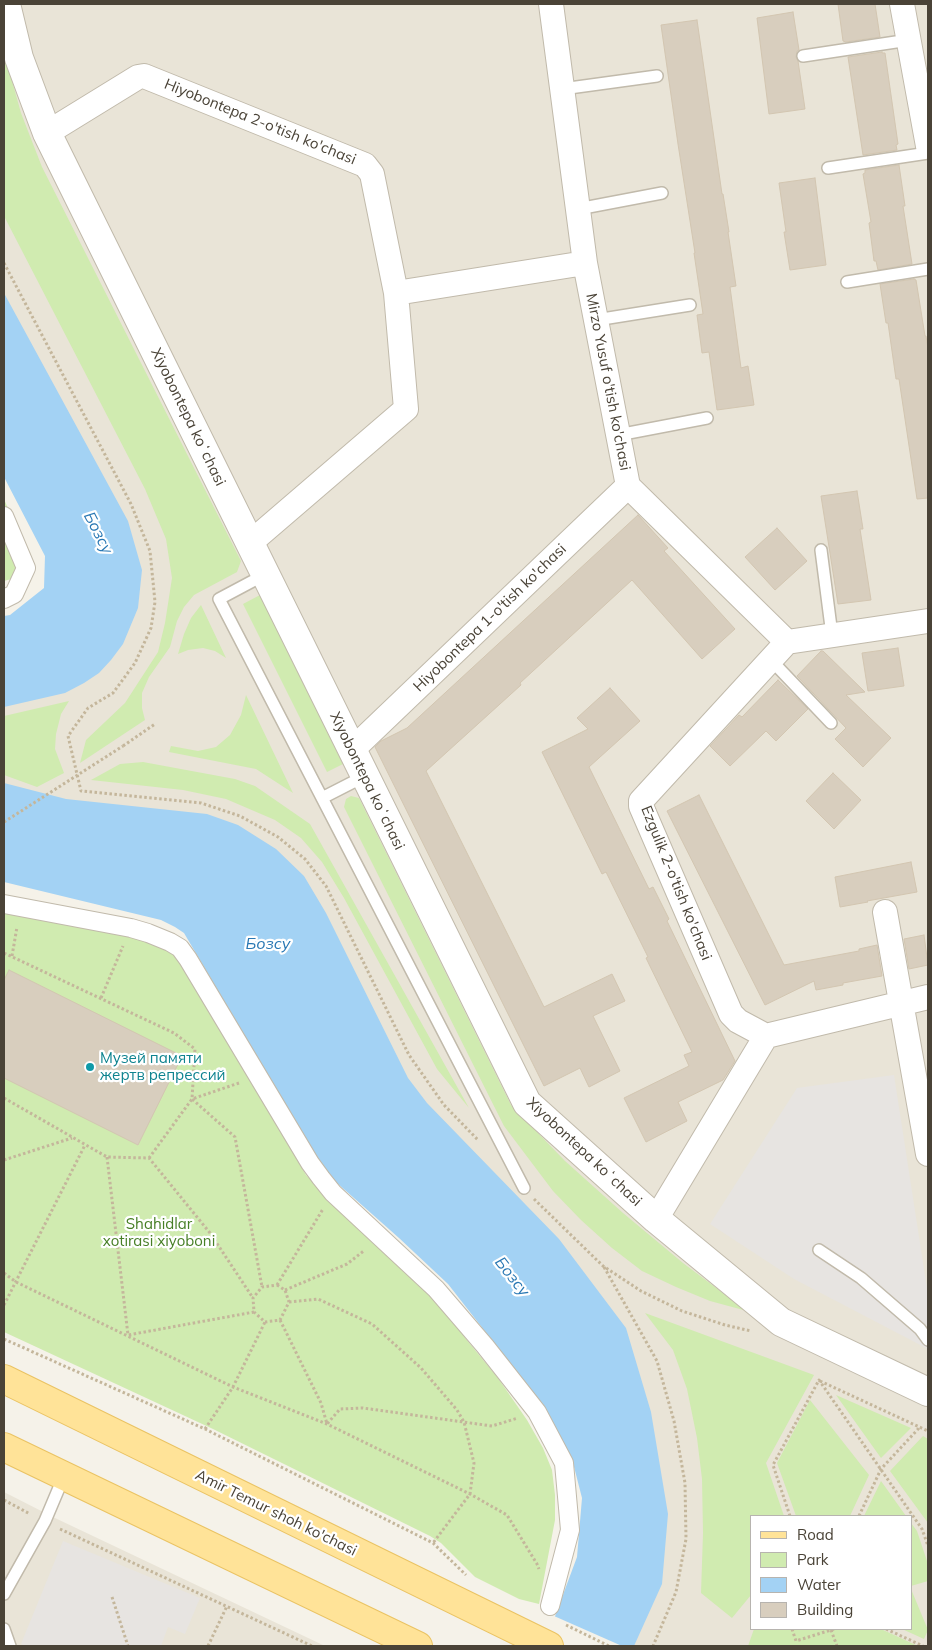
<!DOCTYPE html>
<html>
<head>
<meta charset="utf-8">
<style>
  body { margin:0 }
  #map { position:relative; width:932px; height:1650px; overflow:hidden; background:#f5f2e9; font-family:Mulish,sans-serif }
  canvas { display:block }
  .frame { position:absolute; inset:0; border:5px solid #4a4337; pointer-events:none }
  .legend { position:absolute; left:750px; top:1515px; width:162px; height:115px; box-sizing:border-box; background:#fff; border:1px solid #b7b4af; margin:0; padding:6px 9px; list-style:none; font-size:15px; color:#4a4337 }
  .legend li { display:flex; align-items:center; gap:10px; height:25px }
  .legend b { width:25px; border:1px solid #b7b4af }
</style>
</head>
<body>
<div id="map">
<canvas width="932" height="1650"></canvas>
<div class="frame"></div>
<ul class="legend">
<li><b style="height:6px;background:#ffe398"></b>Road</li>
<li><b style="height:14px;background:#d0ebb0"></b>Park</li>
<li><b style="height:14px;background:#a3d2f4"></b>Water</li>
<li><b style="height:14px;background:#d8cebe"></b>Building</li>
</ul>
</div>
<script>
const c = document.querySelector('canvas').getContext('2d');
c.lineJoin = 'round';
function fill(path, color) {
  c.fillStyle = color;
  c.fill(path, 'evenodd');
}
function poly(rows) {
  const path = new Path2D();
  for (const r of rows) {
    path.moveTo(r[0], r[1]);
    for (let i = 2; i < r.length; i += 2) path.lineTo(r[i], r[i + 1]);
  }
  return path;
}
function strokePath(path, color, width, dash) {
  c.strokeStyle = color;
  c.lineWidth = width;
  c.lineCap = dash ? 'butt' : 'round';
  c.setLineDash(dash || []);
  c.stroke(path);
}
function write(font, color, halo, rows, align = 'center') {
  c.font = font + ' Mulish,sans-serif';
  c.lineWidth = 4.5;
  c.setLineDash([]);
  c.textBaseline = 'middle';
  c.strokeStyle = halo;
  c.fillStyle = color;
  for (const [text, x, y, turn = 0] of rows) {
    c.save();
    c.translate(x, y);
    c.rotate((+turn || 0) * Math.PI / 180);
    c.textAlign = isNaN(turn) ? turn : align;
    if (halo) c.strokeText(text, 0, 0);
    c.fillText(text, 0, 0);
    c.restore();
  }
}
fill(poly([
  [4,4,928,4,928,1646,609,1646,635,1592,528,1252,302,932,4,802,4,687,88,661,4,300],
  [751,1516,911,1516,911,1629,751,1629],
  [4,1492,55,1518,325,1646,4,1646]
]), '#e9e4d7');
fill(poly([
  [4,52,21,113,42,167,241,561,237,572,194,595,184,607,177,621,170,647,149,677,142,693,142,708,145,720,80,763,86,740,125,703,158,652,165,623,172,578,166,539,145,489,4,216],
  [4,499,23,544,15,578,4,581],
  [260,595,343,764,327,772,243,604],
  [201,605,226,658,215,651,203,648,188,650,178,654,184,634,191,618],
  [246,695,293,793,256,769,169,752,171,746,198,751,216,747,230,735,241,715],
  [69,701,61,714,56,734,55,749,64,773,37,787,4,775,4,716],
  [143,762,235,779,255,786,310,824,469,1108,437,1069,344,898,322,862,301,838,275,820,226,799,183,790,91,780,120,764],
  [351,796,359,798,511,1105,565,1161,623,1213,683,1263,747,1311,710,1301,676,1287,642,1271,612,1248,581,1220,553,1191,504,1126,344,807,346,799],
  [4,900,140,937,173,951,221,1027,253,1086,256,1086,306,1175,370,1239,392,1255,440,1304,466,1339,498,1378,527,1420,543,1448,552,1470,555,1495,555,1520,539,1604,519,1599,475,1577,441,1543,430,1536,213,1429,4,1332],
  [645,1313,814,1375,766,1463,784,1516,751,1516,751,1595,732,1618,701,1593,703,1533,702,1479,697,1438,687,1389,673,1350],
  [836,1395,911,1428,881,1458],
  [810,1400,869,1475,850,1516,796,1516,777,1463],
  [923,1436,928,1439,928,1523,890,1471],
  [881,1481,906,1516,864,1516],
  [911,1523,917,1531,928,1564,928,1581,911,1586],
  [911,1589,928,1630,924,1639,902,1629,911,1629],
  [754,1629,881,1629,918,1646,748,1646]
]), '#d0ebb0');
fill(poly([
  [894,1075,928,1295,928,1349,794,1279,710,1224,797,1088],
  [63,1541,200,1598,185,1634,168,1627,161,1646,25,1646,21,1644]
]), '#e7e4e1');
fill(poly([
  [4,293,128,521,142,570,138,608,123,644,111,660,99,673,84,683,65,693,4,707,4,616,10,615,44,588,45,556,4,477],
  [4,783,66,799,207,814,238,825,276,849,304,876,326,913,408,1078,427,1103,559,1239,626,1328,651,1412,668,1514,662,1584,634,1646,544,1646,577,1557,582,1498,572,1459,536,1400,491,1339,448,1284,399,1238,337,1183,317,1159,184,933,175,927,161,920,4,882]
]), '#a3d2f4');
fill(poly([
  [554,1616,622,1646,542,1646]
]), '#f5f2e9');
const building = poly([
  [838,4,875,4,880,37,846,42,843,41,838,4],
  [793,12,799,50,797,51,796,57,798,61,805,109,769,114,757,18,793,12],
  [697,20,722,194,723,194,729,232,728,232,736,286,730,287,741,368,748,366,754,405,717,410,709,352,702,353,697,315,703,314,694,253,695,253,678,144,661,25,697,20],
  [882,52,882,53,885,53,898,144,896,145,897,150,863,155,848,57,882,52],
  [899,165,905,206,903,206,912,264,878,270,876,261,874,261,869,223,871,222,863,174,865,173,865,170,899,165],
  [815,178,826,265,790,270,784,232,786,232,779,183,815,178],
  [914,279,916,280,925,336,926,336,928,348,928,498,917,499,899,379,896,379,888,323,886,323,880,284,914,279],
  [857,491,863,529,860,529,871,600,838,604,821,496,857,491],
  [638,515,668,548,664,551,735,629,702,659,632,580,520,683,521,685,426,771,544,1007,612,974,625,1001,593,1016,620,1071,589,1087,580,1068,544,1086,375,747,381,741,407,728,638,515],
  [777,528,807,561,775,590,745,557,777,528],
  [898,648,904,686,868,691,862,653,898,648],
  [821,651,823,651,865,692,846,695,891,738,863,767,835,739,846,728,797,676,821,651],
  [778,680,808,709,776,741,766,731,730,766,710,746,739,715,742,717,778,680],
  [610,688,640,721,589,767,649,889,653,887,669,919,667,921,735,1061,723,1080,678,1102,687,1121,646,1142,624,1098,689,1066,684,1055,692,1052,646,958,648,957,606,872,602,874,542,752,588,729,577,718,610,688],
  [833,773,861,800,834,829,806,801,833,773],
  [699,795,784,965,859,951,859,949,877,945,882,976,843,983,843,985,816,990,814,981,765,1005,667,811,699,795],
  [911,862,917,892,867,901,868,902,840,907,835,877,911,862],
  [924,935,928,965,909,969,904,939,924,935],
  [9,970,182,1056,138,1145,4,1078,4,980,9,970]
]);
fill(building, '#d8cebe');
strokePath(building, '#d3c6b1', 1);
const service = poly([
  [803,56,909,40],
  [562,89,657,76],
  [828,168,928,153],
  [578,209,662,193],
  [847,282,928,269],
  [596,320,690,305],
  [618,435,707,418],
  [821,550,832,635],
  [266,574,219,599,524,1188],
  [771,660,831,723],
  [322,798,365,776],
  [819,1250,861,1278,920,1329,928,1340],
  [4,1594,45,1521,64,1476],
  [4,1629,10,1646]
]);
const pedestrian = poly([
  [4,516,26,568,14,594,4,599],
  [4,904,131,928,148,933,170,942,180,948,188,959,310,1163,321,1178,333,1193,436,1289,485,1346,537,1412,564,1463,570,1530,550,1606]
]);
const minor = poly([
  [551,4,585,263,628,486,787,642,928,621],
  [902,4,928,146],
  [47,133,138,77,144,76,365,165,372,174,396,293,406,409,250,543],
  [396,293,585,263],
  [352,750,628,486],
  [885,912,928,1154],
  [766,1036,738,1021,731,1014,641,806,641,801,787,642],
  [656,1219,766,1036,928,997]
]);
const tertiary = poly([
  [6,4,19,58,47,133,527,1103,656,1219,781,1322,928,1392]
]);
const primary = poly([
  [4,1379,549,1646],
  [4,1447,418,1646]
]);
strokePath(service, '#c1baab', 14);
strokePath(pedestrian, '#c1baab', 20);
strokePath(minor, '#c1baab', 26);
strokePath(tertiary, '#c1baab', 30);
strokePath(primary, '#eac363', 30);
strokePath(poly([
  [4,263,131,504,150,551,155,602,151,628,135,663,113,693,88,708,68,736,81,791,201,803,240,816,278,837,305,859,326,886,409,1055,444,1105,478,1140],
  [123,746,155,724],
  [4,953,174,1033,195,1049,192,1099,149,1158],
  [12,956,17,927],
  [101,998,123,946],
  [239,1083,192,1099,235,1137,262,1287],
  [4,1098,107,1157,149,1158,210,1233,253,1298],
  [107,1157,128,1335,254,1312],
  [4,1160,72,1138],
  [534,1199,603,1266,641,1291,682,1311,725,1325,751,1331],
  [604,1267,657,1361,674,1421,685,1483,686,1539,676,1592,653,1646],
  [4,1273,16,1282,233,1387,327,1424,470,1494,507,1515,537,1564,539,1569],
  [277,1285,285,1290,289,1302,280,1320,265,1322,254,1312,253,1298,262,1287,277,1285],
  [277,1285,323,1209],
  [285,1290,347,1264,365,1250],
  [289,1302,318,1299,372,1324,421,1368,457,1410,464,1422,474,1463,470,1494,433,1543],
  [4,1305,85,1145],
  [280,1320,321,1403,327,1424,340,1409,363,1408,492,1426,518,1418],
  [4,1339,205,1429,433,1543,466,1575],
  [820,1381,928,1431],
  [205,1429,233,1387,265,1322],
  [4,1500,30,1514],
  [790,1516,773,1465,819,1380,922,1529,928,1546],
  [859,1516,881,1469,920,1427],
  [60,1529,312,1646],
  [112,1597,128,1646],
  [566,1625,609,1646],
  [792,1629,796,1641,834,1629],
  [886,1629,923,1646],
  [831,1630,837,1646],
  [208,1646,227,1606]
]), '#c4b69b', 3, [2.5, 2.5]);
strokePath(service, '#fff', 11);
strokePath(pedestrian, '#fff', 18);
strokePath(minor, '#fff', 24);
strokePath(tertiary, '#fff', 28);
strokePath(primary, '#ffe398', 28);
strokePath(poly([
  [4,822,123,746]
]), '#c4b69b', 3, [2.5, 2.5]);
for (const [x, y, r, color] of [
  [90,1067,5,"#0f9aa8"]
]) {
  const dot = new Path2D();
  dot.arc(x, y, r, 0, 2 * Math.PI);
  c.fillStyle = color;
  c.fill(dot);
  strokePath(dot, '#fff', 2);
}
write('15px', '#4a4337', '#fff', [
  ["Hiyobontepa 2-o'tish ko'chasi",260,122,22],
  ["Mirzo Yusuf o'tish ko'chasi",608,382,79],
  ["Xiyobontepa koʻchasi",188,417,64],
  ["Hiyobontepa 1-o'tish ko'chasi",490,618,-44],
  ["Xiyobontepa koʻchasi",367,781,64],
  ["Ezgulik 2-o'tish ko'chasi",676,883,68],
  ["Xiyobontepa koʻchasi",584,1152,43],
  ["Amir Temur shoh ko'chasi",276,1513,26]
]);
write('15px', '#0d838f', '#fff', [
  ["Музей памяти",100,1058],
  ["жертв репрессий",100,1075]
], 'left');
write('15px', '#477f26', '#fff', [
  ["Shahidlar",159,1224],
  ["xotirasi xiyoboni",159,1241]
]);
write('italic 16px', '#2877b3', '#fff', [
  ["Бозсу",98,533,63],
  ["Бозсу",268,944],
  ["Бозсу",512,1277,52]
]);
</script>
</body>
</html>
